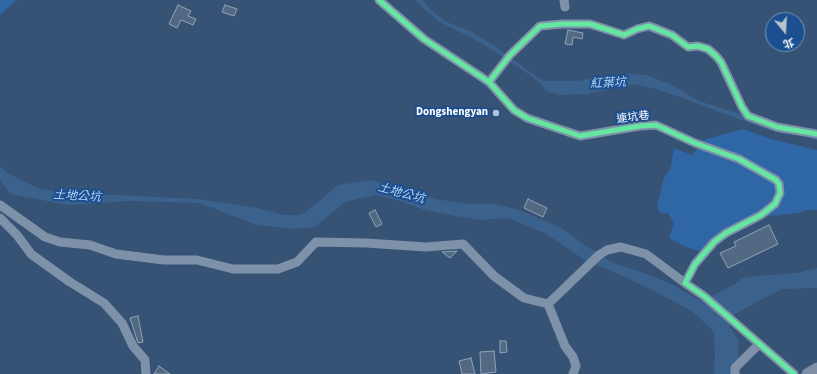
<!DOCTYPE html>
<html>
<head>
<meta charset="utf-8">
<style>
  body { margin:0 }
  #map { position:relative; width:817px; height:374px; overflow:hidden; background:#365274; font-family:"Source Sans 3","Noto Sans TC",sans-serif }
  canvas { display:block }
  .north { position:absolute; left:765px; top:12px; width:40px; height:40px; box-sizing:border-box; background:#1b4f8f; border:1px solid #7695bc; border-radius:50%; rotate:162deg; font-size:11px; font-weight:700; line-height:16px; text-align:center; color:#fff }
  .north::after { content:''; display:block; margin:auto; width:14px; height:18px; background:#b9c2ce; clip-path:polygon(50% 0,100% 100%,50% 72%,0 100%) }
</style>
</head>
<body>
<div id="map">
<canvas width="817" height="374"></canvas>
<div class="north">北</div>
</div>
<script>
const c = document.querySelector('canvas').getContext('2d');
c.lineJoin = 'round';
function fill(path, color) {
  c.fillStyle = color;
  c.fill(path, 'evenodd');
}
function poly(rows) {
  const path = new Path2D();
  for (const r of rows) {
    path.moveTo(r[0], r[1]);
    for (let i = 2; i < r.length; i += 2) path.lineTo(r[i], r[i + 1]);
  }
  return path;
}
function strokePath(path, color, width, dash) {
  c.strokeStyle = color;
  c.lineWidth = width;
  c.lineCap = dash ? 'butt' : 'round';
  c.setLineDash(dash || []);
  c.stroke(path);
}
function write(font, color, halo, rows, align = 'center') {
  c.font = font + ' "Source Sans 3","Noto Sans TC",sans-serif';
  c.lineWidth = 4;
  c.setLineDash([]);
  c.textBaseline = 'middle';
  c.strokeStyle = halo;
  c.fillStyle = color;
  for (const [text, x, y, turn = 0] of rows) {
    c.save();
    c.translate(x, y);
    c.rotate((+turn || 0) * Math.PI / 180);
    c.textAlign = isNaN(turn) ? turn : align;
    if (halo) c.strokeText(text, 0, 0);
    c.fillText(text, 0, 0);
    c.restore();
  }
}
fill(poly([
  [0,0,17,0,0,15],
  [743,129,771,139,817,150,817,210,807,210,797,213,750,218,701,251,688,248,669,238,674,223,668,213,660,213,657,206,664,177,670,170,674,148,692,155,706,139]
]), '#2f66a5');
fill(poly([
  [415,0,422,0,439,19,472,32,496,47,543,81,579,81,603,75,631,74,646,75,673,85,699,101,747,116,817,132,817,140,800,135,783,134,763,128,677,96,652,88,634,84,588,94,560,95,546,91,543,86,531,76,493,50,468,36,438,21],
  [0,166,9,174,40,189,74,193,199,199,258,208,284,215,298,215,306,212,338,185,371,180,421,192,435,199,469,204,495,204,519,210,560,227,585,245,613,263,633,269,665,281,702,301,733,285,743,278,756,276,797,273,817,268,817,288,782,289,770,295,726,319,738,340,739,367,736,374,714,374,715,355,714,332,693,312,656,292,612,271,586,261,545,233,508,218,481,220,454,216,422,209,400,201,376,195,345,202,315,227,294,229,257,225,199,203,129,201,68,205,10,194,0,180]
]), '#3b618d');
strokePath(poly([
  [433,12,443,21]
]), '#3b618d', 2);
const building = poly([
  [178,5,191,11,188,16,196,19,193,25,181,20,177,28,169,24,178,5],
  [225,5,237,9,234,16,222,12,225,5],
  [568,30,583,33,582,39,573,37,572,45,565,44,568,30],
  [528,199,547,208,543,217,524,208,528,199],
  [375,210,382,224,376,227,369,213,375,210],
  [769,225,778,244,728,268,720,253,736,246,734,242,769,225],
  [457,251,450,258,442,252,457,251],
  [138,316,143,342,138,343,130,318,138,316],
  [500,341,506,341,507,352,500,353,500,341],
  [494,351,496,372,481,374,480,352,494,351],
  [471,358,475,374,462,374,459,361,471,358],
  [159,366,170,374,154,374,159,366]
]);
fill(building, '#526984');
strokePath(building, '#92a2b6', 1);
strokePath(poly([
  [379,0,424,39,489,82,514,110,527,118,580,136,640,126,656,125,695,143,739,159,776,180,779,184,780,193,775,204,761,215,726,233,714,242,695,264,685,283,704,296,794,374],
  [564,0,565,7],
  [489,82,510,55,540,26,562,24,590,24,624,35,637,29,649,26,672,35,688,47,698,46,708,49,716,56,721,62,742,107,748,116,777,127,817,134],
  [0,205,45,237,60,242,90,245,116,254,164,260,197,260,233,269,278,269,297,262,316,242,366,243,426,247,463,244,494,276,524,298,548,304],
  [0,218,17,235,31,254,70,282,104,303,122,323,133,346,145,360,146,374],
  [573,374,576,366,573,357,565,346,548,304,599,255,607,250,621,247,646,254,685,283],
  [735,374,735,368,759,344]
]), '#7d92a8', 9);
strokePath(poly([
  [807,374,817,368]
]), '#7d8ea7', 11);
strokePath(poly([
  [379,0,424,39,489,82,514,110,527,118,580,136,640,126,656,125,695,143,739,159,776,180,779,184,780,193,775,204,761,215,726,233,714,242,695,264,685,283,704,296,794,374],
  [489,82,510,55,540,26,562,24,590,24,624,35,637,29,649,26,672,35,688,47,698,46,708,49,716,56,721,62,742,107,748,116,777,127,817,134]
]), '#66e7a1', 5);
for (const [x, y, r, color] of [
  [496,113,4,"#b9c2ce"]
]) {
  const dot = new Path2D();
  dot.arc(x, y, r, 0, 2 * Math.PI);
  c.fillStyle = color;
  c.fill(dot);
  strokePath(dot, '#1b4f8f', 1.5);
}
write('bold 11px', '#fff', '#1b4f8f', [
  ["Dongshengyan",488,113]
], 'right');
write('11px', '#fff', '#1b4f8f', [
  ["連坑巷",633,118,-7]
]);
write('italic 12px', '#b5d3f5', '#1b4f8f', [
  ["紅葉坑",608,84,-3],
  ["土地公坑",401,194,15],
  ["土地公坑",77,197,3]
]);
</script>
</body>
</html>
